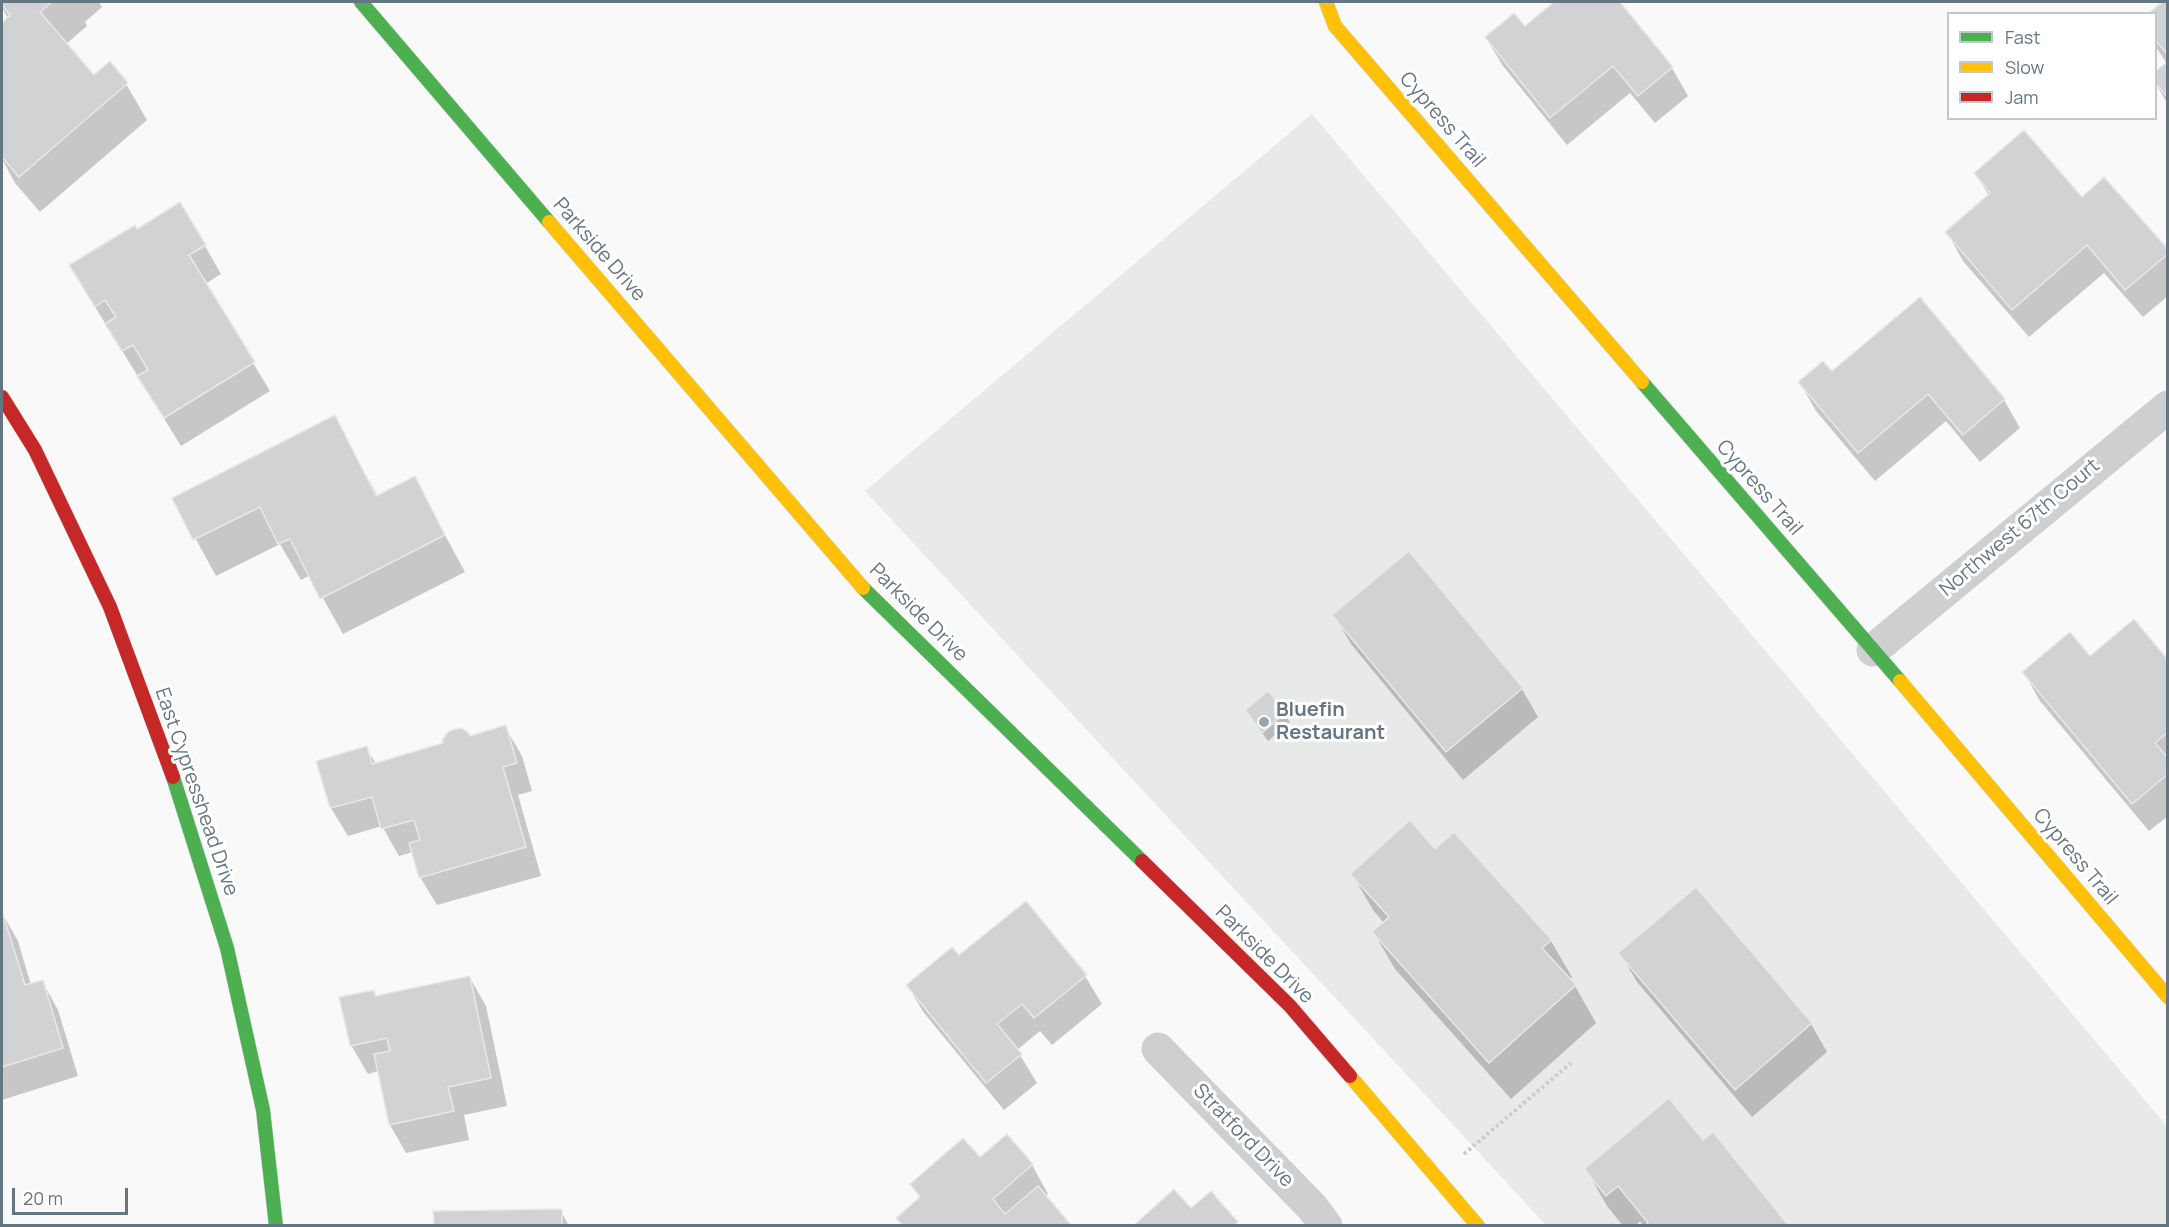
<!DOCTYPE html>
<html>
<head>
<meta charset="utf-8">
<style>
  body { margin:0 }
  #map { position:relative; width:2169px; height:1227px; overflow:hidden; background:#f9f9f9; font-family:Manrope,sans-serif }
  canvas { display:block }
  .frame { position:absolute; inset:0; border:3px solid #657683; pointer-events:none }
  .legend { position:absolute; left:1947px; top:12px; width:210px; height:108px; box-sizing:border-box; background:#fff; border:2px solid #c1c8cd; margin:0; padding:8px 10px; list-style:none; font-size:18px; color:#657683 }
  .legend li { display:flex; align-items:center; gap:12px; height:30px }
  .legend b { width:30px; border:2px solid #c1c8cd }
  .scale { position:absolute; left:12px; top:1188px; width:116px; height:27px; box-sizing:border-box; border:3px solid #657683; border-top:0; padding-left:8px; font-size:18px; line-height:21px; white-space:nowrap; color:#657683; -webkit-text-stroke:4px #fff; paint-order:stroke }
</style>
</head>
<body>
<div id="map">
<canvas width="2169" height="1227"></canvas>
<div class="frame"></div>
<ul class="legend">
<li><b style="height:8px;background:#4caf50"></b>Fast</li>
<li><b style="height:8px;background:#ffc107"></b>Slow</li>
<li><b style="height:8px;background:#c62828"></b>Jam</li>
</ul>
<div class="scale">20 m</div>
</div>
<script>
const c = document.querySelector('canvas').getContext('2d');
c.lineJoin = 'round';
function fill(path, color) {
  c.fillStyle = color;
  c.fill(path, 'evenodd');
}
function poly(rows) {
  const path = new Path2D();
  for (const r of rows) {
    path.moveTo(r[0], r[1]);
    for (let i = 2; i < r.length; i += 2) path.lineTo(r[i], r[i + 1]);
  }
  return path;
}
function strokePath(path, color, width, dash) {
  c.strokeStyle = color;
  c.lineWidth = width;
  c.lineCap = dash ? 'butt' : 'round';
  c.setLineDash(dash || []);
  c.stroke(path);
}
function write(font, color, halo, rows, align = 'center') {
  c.font = font + ' Manrope,sans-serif';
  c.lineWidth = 6;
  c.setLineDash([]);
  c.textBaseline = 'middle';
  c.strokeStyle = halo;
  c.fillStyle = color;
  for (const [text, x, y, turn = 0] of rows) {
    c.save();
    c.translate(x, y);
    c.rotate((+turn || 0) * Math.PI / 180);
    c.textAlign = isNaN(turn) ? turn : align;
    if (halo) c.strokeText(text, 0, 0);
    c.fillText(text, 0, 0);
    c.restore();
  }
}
fill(poly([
  [1312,114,2167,1126,2167,1225,1546,1225,865,491]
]), '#e8e9e9');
fill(poly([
  [2,2,99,2,102,7,85,22,87,26,66,44,94,77,126,84,147,120,40,212,15,183,2,159,2,25,8,19,2,7],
  [1551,2,1618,2,1672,68,1688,96,1655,123,1630,93,1567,145,1503,66,1486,38,1524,28,1553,4],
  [2164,2,2168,2,2168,105,2156,84,2156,73,2167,64,2156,47,2156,14,2150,14],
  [1976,174,2081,199,2168,251,2168,296,2143,317,2104,273,2029,337,1963,261,1947,232,1989,196],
  [137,231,205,246,221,274,205,284,270,391,181,446,87,294],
  [1920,299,2004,400,2020,428,1980,462,1946,421,1875,481,1816,411,1800,383,1831,374],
  [335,417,378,497,414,478,465,572,343,634,310,575,301,580,280,544,216,576,174,499],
  [1409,553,1522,689,1538,717,1463,780,1351,644,1334,615],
  [2090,658,2168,662,2168,816,2149,831,2040,701,2024,673],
  [1284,713,1290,722,1268,741,1252,719],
  [505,727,522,756,532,791,518,795,541,876,437,905,420,877,413,852,399,856,382,826,348,836,331,808,318,762,366,748,376,764],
  [1435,851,1551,941,1572,977,1569,980,1575,986,1596,1023,1511,1099,1395,969,1374,933,1384,923,1373,910,1352,874],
  [2,913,18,941,31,985,42,981,58,1010,78,1076,2,1100],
  [1620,953,1811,1024,1827,1052,1752,1117,1637,982],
  [958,957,1085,976,1102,1004,1052,1045,1040,1031,1017,1050,1037,1083,1004,1110,924,1013,907,985],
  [470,978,486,1006,507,1106,464,1115,469,1140,406,1153,390,1125,379,1071,368,1074,351,1045,374,991,377,997],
  [1007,1136,1032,1165,1048,1194,1045,1196,1070,1226,903,1226,920,1199,911,1184,980,1160],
  [1703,1142,1788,1226,1643,1226,1640,1221,1635,1226,1623,1226,1607,1206,1586,1169],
  [561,1211,569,1226,435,1226]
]), '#0003');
const building = poly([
  [2,2,52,2,40,12,94,75,110,61,128,83,19,177,2,157,2,23,10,15,2,5,2,2],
  [1554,2,1620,2,1673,67,1638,96,1613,66,1550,118,1485,37,1514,13,1525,26,1554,2],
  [2162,2,2168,2,2168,55,2156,41,2156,14,2148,14,2162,2],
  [2168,61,2168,98,2156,84,2156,71,2168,61],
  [2024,130,2082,197,2104,177,2168,249,2168,254,2125,290,2087,245,2012,310,1945,232,1990,193,1974,173,2024,130],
  [180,202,206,245,189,255,255,362,164,418,137,376,148,370,133,345,122,351,105,324,116,317,105,300,95,307,69,265,135,225,137,229,180,202],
  [1920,297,2005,399,1963,435,1928,394,1858,453,1798,382,1823,361,1832,371,1920,297],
  [335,415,376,496,415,476,445,535,320,599,290,539,278,544,260,507,193,540,172,498,335,415],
  [1409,551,1523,688,1446,752,1332,615,1409,551],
  [2134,619,2168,660,2168,732,2155,743,2168,758,2168,774,2132,804,2022,672,2070,632,2090,656,2134,619],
  [1268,691,1286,712,1262,733,1245,710,1268,691],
  [506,725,517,763,503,767,526,847,419,878,409,843,420,840,414,820,381,829,372,797,330,808,316,761,367,746,372,764,443,743,442,740,449,731,461,728,469,733,470,736,506,725],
  [1410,820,1435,849,1454,832,1552,940,1542,948,1576,985,1489,1063,1372,932,1389,917,1350,874,1410,820],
  [1696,887,1812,1023,1735,1090,1618,953,1696,887],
  [1026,901,1087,975,1034,1018,1022,1004,997,1024,1022,1054,986,1083,906,985,952,947,959,955,1026,901],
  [2,911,25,985,43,980,63,1048,2,1067,2,911],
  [470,976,491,1078,448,1087,454,1111,389,1125,374,1054,390,1051,387,1038,350,1046,339,997,374,990,375,996,470,976],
  [1669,1098,1703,1140,1713,1132,1789,1226,1646,1226,1648,1223,1618,1186,1606,1196,1584,1169,1669,1098],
  [1007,1134,1033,1164,993,1199,1005,1214,1038,1186,1072,1226,903,1226,896,1218,920,1197,910,1184,963,1138,980,1157,1007,1134],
  [1174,1189,1191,1208,1211,1191,1238,1222,1234,1226,1133,1226,1174,1189],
  [562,1209,562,1226,434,1226,433,1211,562,1209]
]);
fill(building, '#d0d2d3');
strokePath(building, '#e8e8e8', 1.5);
const fast = poly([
  [361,2,549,222],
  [1642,382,1900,681],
  [863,588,1142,861],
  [173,777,227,948,263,1110,276,1226]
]);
const slow = poly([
  [1326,2,1335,26,1642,382],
  [549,222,863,588],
  [1900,681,2168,997],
  [1350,1076,1478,1226]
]);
const jam = poly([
  [2,397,35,450,110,607,173,777],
  [1142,861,1290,1006,1350,1076]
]);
strokePath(fast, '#d5d6d7', 15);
strokePath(slow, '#d5d6d7', 15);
strokePath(jam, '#d5d6d7', 15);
strokePath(poly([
  [1464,1154,1571,1063]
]), '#cbcccd', 4, [3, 3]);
strokePath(poly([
  [1873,650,2168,407],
  [1158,1049,1312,1207,1326,1226]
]), '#cecfd0', 33);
strokePath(fast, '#4caf50', 14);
strokePath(slow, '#ffc107', 14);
strokePath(jam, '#c62828', 14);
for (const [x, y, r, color] of [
  [1264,722,6,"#99a4ac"]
]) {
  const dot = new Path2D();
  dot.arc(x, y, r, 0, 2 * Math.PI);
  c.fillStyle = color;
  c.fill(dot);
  strokePath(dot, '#fff', 2);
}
write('20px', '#657683', '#fff', [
  ["Cypress Trail",1442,120,49],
  ["Parkside Drive",599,250,49],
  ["Cypress Trail",1759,488,49],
  ["Northwest 67th Court",2020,528,-40],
  ["Parkside Drive",918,613,45],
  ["East Cypresshead Drive",196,792,71],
  ["Cypress Trail",2075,857,50],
  ["Parkside Drive",1264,955,45],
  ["Stratford Drive",1243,1136,46]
]);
write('bold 20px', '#657683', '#fff', [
  ["Bluefin",1276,710],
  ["Restaurant",1276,733]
], 'left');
</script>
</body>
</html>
